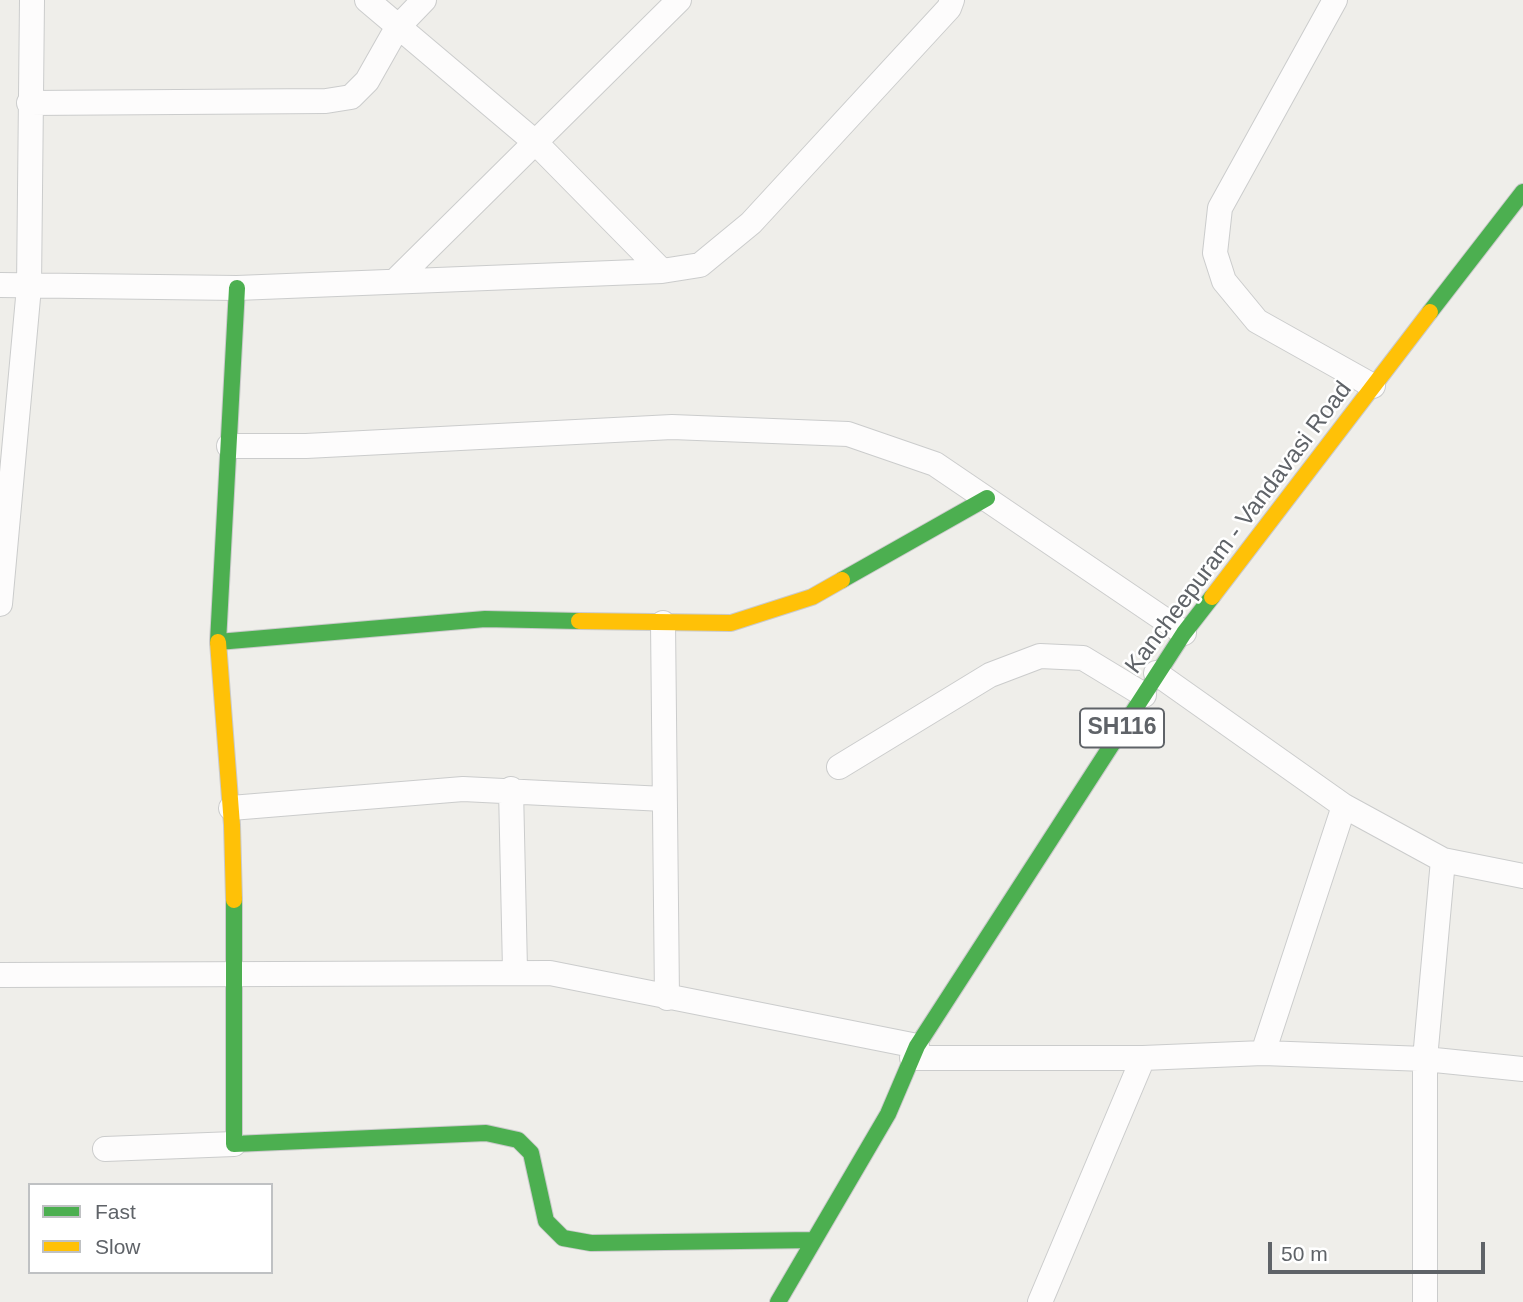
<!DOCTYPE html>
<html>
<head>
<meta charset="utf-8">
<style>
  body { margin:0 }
  #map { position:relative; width:1523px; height:1302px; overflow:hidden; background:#efeeea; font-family:Helvetica,sans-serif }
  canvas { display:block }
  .legend { position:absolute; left:28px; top:1183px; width:245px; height:91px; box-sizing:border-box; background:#fff; border:2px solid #bfc1c3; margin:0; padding:9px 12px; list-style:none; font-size:21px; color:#5f6368 }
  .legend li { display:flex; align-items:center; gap:14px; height:35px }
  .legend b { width:35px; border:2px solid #bfc1c3 }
  .scale { position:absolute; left:1268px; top:1242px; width:217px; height:32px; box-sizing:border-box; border:4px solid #5f6368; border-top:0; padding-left:9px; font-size:21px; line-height:24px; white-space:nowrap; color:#5f6368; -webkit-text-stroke:5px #fff; paint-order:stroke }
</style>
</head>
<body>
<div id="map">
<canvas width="1523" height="1302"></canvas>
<ul class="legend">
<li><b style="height:9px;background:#4caf50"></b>Fast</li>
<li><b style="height:9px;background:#ffc107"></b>Slow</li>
</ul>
<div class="scale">50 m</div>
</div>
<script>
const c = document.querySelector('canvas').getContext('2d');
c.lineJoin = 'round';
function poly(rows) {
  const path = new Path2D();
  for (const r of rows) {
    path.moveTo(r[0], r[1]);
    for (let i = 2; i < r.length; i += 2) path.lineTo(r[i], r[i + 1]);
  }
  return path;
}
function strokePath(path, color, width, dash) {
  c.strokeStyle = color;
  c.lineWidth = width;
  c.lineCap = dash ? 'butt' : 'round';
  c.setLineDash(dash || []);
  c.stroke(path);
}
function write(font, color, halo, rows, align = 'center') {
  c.font = font + ' Helvetica,sans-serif';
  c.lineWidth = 5;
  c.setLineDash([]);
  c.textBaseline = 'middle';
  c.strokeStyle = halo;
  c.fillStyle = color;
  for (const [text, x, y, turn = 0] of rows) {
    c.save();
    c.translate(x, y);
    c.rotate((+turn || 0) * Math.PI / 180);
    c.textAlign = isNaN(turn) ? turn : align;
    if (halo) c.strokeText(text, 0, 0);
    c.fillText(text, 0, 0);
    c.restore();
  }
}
const street = poly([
  [367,0,535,142,662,271],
  [1335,0,1220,208,1215,253,1224,281,1257,321,1373,386],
  [29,103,326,101,351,97,367,81,397,28,424,0],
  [396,280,679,0],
  [0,285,237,288,662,271,700,265,751,223,949,8,952,0],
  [229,446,306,446,672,427,848,434,935,464,1184,633],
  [0,604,29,287,32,0],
  [663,623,667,998],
  [1156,673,1344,806,1443,860],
  [839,767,990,675,1040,656,1083,658,1144,695],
  [511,789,515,970],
  [231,808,463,789,664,799],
  [0,975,550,973,917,1046],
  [1263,1053,1344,806],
  [912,1058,1143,1058,1263,1053,1425,1059,1523,1069],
  [105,1149,234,1144],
  [1040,1302,1143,1058],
  [1425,1302,1425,1059,1443,860,1523,876]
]);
const fast = poly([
  [237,288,218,642,485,619,579,621],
  [1430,312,1523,192],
  [842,580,987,498],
  [234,900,234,1144,486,1133,518,1140,531,1153,546,1221,563,1238,591,1243,814,1240],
  [778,1302,888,1114,917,1046,1184,633,1212,597]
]);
const slow = poly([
  [1212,597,1430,312],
  [579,621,731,623,812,597,842,580],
  [218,642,232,825,234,900]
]);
strokePath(street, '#cbcccc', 26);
strokePath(fast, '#cacacb', 18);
strokePath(slow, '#cacacb', 18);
strokePath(street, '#fdfcfc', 24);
strokePath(fast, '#4caf50', 16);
strokePath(slow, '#ffc107', 16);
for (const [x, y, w] of [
  [1122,728,84]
]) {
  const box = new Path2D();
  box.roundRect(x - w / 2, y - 19.5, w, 39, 5);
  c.fillStyle = '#fff';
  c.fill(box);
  strokePath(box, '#5f6368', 2);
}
write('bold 23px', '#5f6368', null, [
  ["SH116",1122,728]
]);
write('24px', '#5f6368', '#fff', [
  ["Kancheepuram - Vandavasi Road",1239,528,-53]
]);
</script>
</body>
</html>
